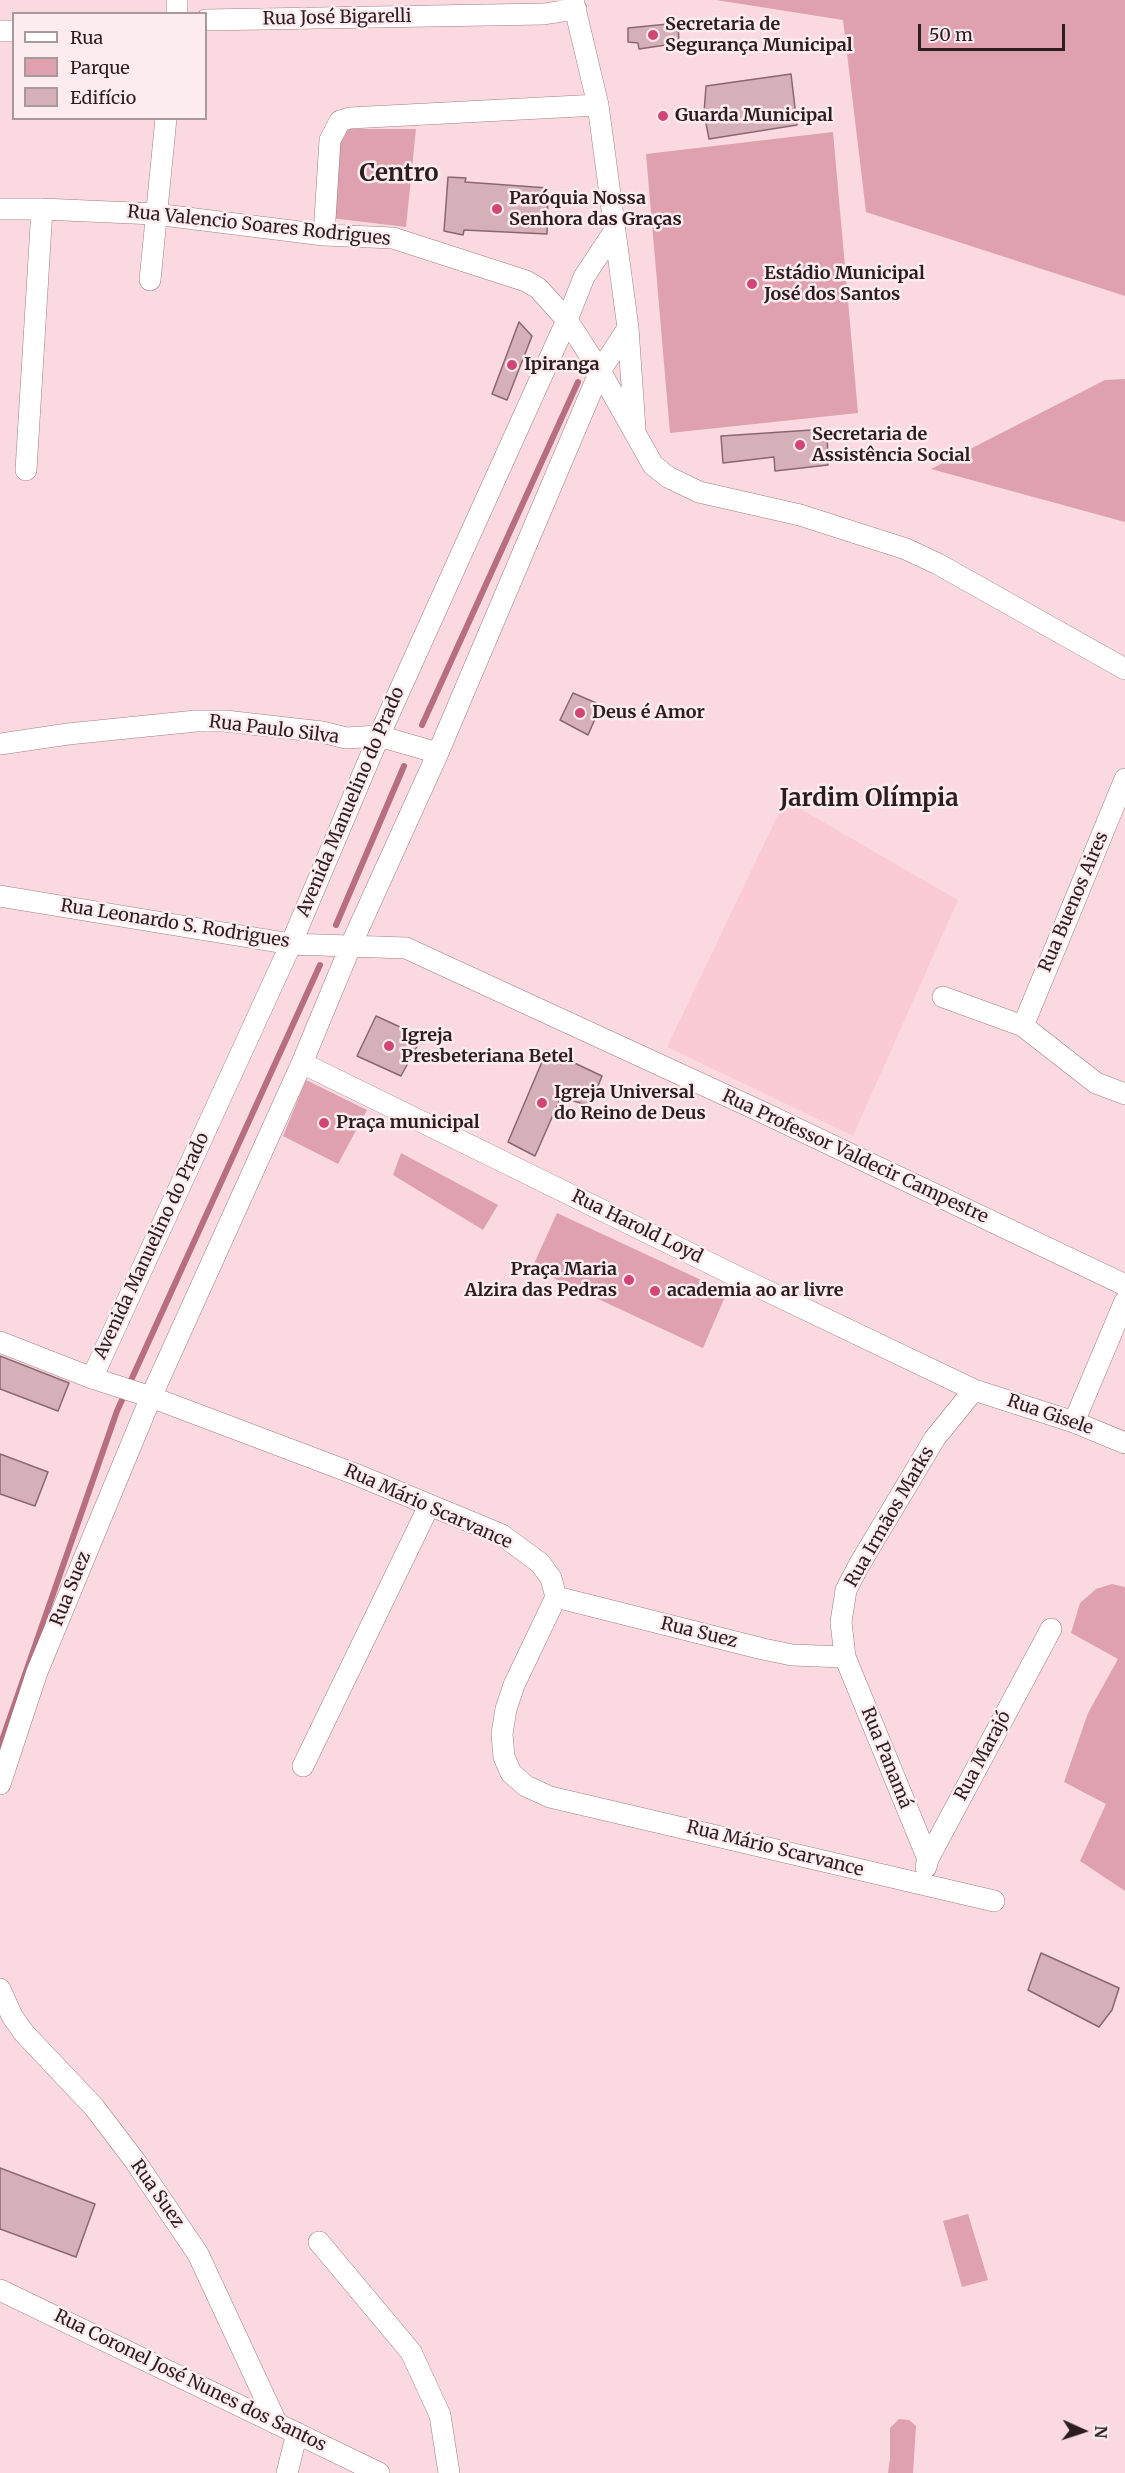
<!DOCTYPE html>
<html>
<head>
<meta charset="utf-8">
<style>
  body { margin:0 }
  #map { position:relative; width:1125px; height:2473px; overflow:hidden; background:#fadae0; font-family:Merriweather,serif }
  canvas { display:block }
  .legend { position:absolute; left:12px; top:12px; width:195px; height:108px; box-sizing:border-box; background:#fcecef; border:2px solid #a8999c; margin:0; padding:8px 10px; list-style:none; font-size:18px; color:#2b1d20 }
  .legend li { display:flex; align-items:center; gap:12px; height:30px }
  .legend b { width:30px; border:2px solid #a8999c }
  .north { position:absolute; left:1053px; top:2401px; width:60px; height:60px; -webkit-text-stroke:4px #fcecef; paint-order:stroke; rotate:93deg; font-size:16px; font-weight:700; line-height:24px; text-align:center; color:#2b1d20 }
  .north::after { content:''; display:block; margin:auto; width:21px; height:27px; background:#2b1d20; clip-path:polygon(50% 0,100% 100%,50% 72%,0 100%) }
  .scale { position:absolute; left:918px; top:24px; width:147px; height:27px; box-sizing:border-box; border:3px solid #2b1d20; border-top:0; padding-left:8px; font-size:18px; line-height:21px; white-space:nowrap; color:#2b1d20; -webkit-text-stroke:4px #fcecef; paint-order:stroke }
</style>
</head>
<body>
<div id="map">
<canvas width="1125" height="2473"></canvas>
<ul class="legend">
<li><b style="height:8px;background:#fff"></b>Rua</li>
<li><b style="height:16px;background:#dfa1af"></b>Parque</li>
<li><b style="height:16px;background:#d6b0b8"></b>Edifício</li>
</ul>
<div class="north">N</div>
<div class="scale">50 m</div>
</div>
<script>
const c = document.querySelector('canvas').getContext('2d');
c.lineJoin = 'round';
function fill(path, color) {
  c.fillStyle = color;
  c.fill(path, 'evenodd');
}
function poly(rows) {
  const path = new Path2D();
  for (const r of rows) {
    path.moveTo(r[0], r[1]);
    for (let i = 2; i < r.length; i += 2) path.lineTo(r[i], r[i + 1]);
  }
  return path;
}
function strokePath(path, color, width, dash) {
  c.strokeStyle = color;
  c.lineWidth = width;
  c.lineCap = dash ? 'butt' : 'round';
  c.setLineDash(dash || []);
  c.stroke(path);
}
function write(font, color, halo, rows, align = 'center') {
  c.font = font + ' Merriweather,serif';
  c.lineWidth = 5;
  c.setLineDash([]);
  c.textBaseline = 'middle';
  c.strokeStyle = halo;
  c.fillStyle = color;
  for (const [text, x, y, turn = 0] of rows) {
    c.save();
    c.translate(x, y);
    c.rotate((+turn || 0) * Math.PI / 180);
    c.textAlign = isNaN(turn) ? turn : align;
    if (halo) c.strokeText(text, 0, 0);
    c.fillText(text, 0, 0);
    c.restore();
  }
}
fill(poly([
  [785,800,958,900,853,1136,667,1047]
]), '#fbcbd5');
fill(poly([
  [716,0,1125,0,1125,296,866,212,843,20],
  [341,129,416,129,406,227,331,218],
  [833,132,858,413,670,433,646,154],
  [1125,379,1125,522,931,469,1105,380],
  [306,1080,367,1110,338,1164,283,1136],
  [401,1153,498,1205,483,1230,393,1175],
  [557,1213,727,1292,703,1348,532,1268],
  [1112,1584,1125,1587,1125,1891,1080,1861,1106,1804,1064,1782,1088,1713,1118,1659,1071,1633,1080,1603,1096,1589],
  [968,2214,988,2280,962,2287,943,2221],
  [899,2419,909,2420,916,2426,913,2473,888,2473,890,2459,890,2428]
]), '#dfa1af');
strokePath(poly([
  [422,725,578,382],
  [336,925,404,766],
  [0,1746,117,1411,320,965]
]), '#b66e80', 6);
const building = poly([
  [678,23,679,43,639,49,638,43,628,42,628,28,678,23],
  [791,74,797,125,709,139,704,113,706,86,791,74],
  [448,177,466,178,465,182,548,188,547,234,464,230,463,235,444,231,448,177],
  [519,322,532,336,507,400,492,394,519,322],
  [827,429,828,465,775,471,774,457,723,463,721,436,827,429],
  [573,693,601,705,588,735,560,720,573,693],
  [376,1016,422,1037,401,1076,357,1056,376,1016],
  [547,1050,602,1076,590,1106,561,1097,535,1156,508,1142,547,1050],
  [0,1356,69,1383,58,1411,0,1389,0,1356],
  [0,1454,48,1472,35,1506,0,1494,0,1454],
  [1041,1953,1119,1988,1112,2010,1099,2027,1028,1990,1041,1953],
  [0,2168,95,2204,76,2257,0,2229,0,2168]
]);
fill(building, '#d6b0b8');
strokePath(building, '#8a676f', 1.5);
const minor = poly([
  [573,0,598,105,628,328,635,429],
  [177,14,177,0],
  [206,20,544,14,576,9],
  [0,31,14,31],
  [0,209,42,209,155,214,324,235,393,238,526,281,538,288,567,320,600,371,653,465,668,477,699,492,800,515,906,549,938,564,1125,669],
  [324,235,330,140,340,121,350,118,598,105],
  [150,280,166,118],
  [26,470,42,209],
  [0,744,68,734,196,721,225,721,322,732,346,738,379,736,438,753],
  [0,896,291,944,406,948,762,1112,1125,1285],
  [943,997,1023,1026,1096,1083,1125,1094],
  [1023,1026,1125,779],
  [302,1063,738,1277,974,1390,1074,1422,1125,1443],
  [0,1342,92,1378,151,1397,355,1474,502,1535,540,1563,551,1578,556,1597,514,1685,506,1709,502,1734,504,1757,511,1773,526,1786,550,1797,994,1901],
  [92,1378,291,944,379,736,567,320,584,277,615,230],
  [1074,1422,1125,1301],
  [556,1597,763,1649,792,1655,845,1657],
  [303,1766,429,1506],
  [0,1784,37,1672,151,1397,302,1063,351,945,438,753,600,371,628,328],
  [928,1859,845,1657,841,1622,846,1590,859,1565,935,1438,974,1390],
  [926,1867,928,1859,1051,1629],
  [0,1989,12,2016,24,2033,94,2107,135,2161,198,2254,277,2424],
  [319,2242,411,2352,440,2415,449,2473],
  [0,2290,379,2473],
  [287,2473,297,2433]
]);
strokePath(minor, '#a07c84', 22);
strokePath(minor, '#fff', 21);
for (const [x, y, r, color] of [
  [653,35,6,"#d24574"],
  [663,116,6,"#d24574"],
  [497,209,6,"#d24574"],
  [752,284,6,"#d24574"],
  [512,365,6,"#d24574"],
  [800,445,6,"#d24574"],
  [580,713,6,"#d24574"],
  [389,1046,6,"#d24574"],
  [542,1103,6,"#d24574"],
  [324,1123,6,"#d24574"],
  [629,1280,6,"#d24574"],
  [655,1291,6,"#d24574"]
]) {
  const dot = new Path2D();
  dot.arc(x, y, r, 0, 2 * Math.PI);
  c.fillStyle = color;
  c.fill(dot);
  strokePath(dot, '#fcecef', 2);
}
write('18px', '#2b1d20', '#fcecef', [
  ["Rua José Bigarelli",337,18,-1],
  ["Rua Valencio Soares Rodrigues",259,226,6],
  ["Rua Paulo Silva",274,730,7],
  ["Avenida Manuelino do Prado",351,802,-67],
  ["Rua Buenos Aires",1074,902,-67],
  ["Rua Leonardo S. Rodrigues",175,924,9],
  ["Rua Professor Valdecir Campestre",855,1157,25],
  ["Rua Harold Loyd",637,1227,26],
  ["Avenida Manuelino do Prado",152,1246,-65],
  ["Rua Gisele",1050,1415,19],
  ["Rua Mário Scarvance",428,1507,24],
  ["Rua Irmãos Marks",890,1517,-60],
  ["Rua Suez",71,1589,-68],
  ["Rua Suez",699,1633,14],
  ["Rua Marajó",983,1756,-62],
  ["Rua Panamá",886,1758,68],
  ["Rua Mário Scarvance",775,1849,14],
  ["Rua Suez",157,2194,55],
  ["Rua Coronel José Nunes dos Santos",190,2381,26]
]);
write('bold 18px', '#2b1d20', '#fcecef', [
  ["Secretaria de",665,25],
  ["Segurança Municipal",665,46],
  ["Guarda Municipal",675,116],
  ["Paróquia Nossa",509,199],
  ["Senhora das Graças",509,220],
  ["Estádio Municipal",764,274],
  ["José dos Santos",764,295],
  ["Ipiranga",524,365],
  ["Secretaria de",812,435],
  ["Assistência Social",812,456],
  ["Deus é Amor",592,713],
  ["Igreja",401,1036],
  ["Presbeteriana Betel",401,1057],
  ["Igreja Universal",554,1093],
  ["do Reino de Deus",554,1114],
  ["Praça municipal",336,1123],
  ["Praça Maria",617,1270,"right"],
  ["Alzira das Pedras",617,1291,"right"],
  ["academia ao ar livre",667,1291]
], 'left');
write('bold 24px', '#2b1d20', '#fcecef', [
  ["Centro",399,174],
  ["Jardim Olímpia",869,799]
]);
</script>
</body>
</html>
